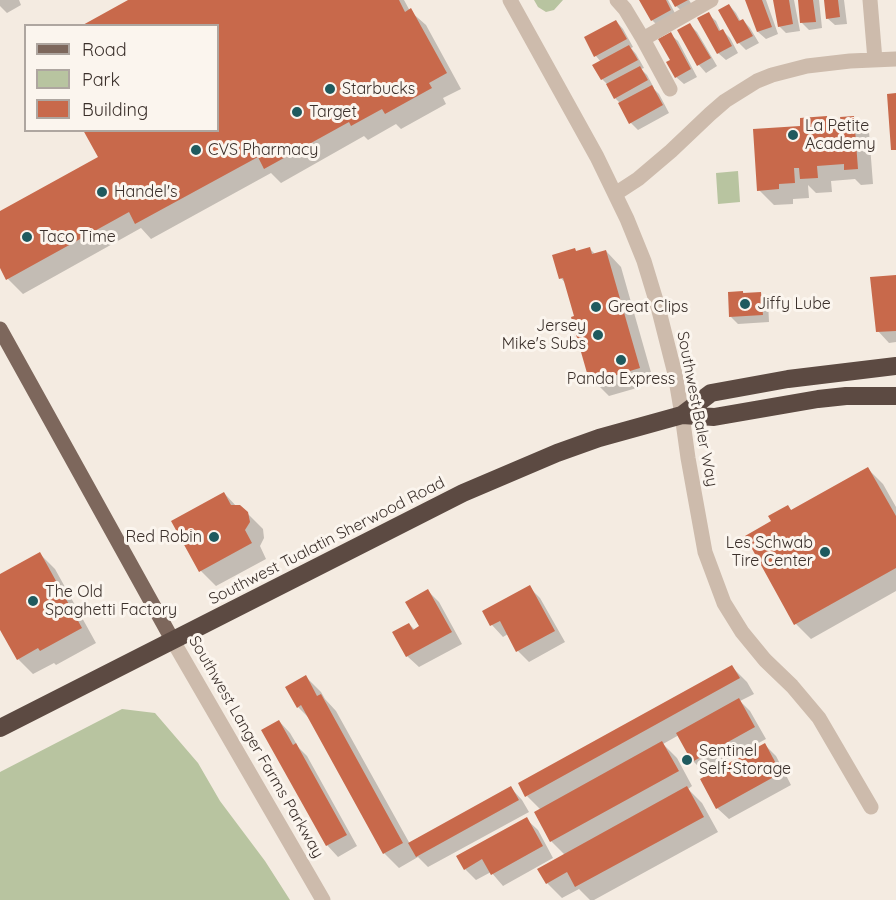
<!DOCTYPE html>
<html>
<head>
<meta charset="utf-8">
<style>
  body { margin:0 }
  #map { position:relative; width:896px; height:900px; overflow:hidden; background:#f4ebe1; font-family:Quicksand,sans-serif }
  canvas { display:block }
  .legend { position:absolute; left:24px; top:24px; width:195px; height:108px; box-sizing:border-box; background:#fbf5ee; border:2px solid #aea6a0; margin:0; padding:8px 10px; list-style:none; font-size:18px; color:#3b302b }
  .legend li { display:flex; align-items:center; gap:12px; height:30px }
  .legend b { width:30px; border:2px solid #aea6a0 }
</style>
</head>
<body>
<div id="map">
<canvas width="896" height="900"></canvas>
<ul class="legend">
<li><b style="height:8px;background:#7d675c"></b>Road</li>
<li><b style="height:16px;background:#b8c4a0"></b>Park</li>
<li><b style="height:16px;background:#c8694b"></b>Building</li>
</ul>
</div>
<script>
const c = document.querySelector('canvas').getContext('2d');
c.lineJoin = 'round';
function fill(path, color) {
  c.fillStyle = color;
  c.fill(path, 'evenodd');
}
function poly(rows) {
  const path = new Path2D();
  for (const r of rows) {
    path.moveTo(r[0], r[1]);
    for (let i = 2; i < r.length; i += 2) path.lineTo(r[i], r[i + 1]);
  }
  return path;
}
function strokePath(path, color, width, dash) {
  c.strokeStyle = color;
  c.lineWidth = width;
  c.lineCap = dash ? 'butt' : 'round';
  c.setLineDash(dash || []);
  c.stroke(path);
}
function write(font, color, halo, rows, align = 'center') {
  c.font = font + ' Quicksand,sans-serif';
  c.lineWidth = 6;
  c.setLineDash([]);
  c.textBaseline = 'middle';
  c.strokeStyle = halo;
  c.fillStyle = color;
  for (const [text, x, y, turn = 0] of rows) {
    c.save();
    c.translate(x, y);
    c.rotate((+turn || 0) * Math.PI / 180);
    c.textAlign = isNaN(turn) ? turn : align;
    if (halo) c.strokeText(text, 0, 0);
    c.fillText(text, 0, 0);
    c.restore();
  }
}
fill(poly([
  [534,0,563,0,554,10,546,12,538,7],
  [738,171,740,202,718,204,716,173],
  [122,709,155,713,198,763,220,801,265,861,290,900,0,900,0,772]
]), '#b8c4a0');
fill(poly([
  [0,0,19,0,21,5,7,13,0,6],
  [131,0,404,0,410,11,426,25,461,89,443,98,446,104,401,129,396,124,368,140,364,136,281,183,271,173,151,239,141,228,23,294,8,279,0,265,0,212,218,130,218,26],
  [641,0,668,0,677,17,659,27,652,20],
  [673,0,689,0,694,8,684,13,676,6],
  [747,0,766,0,778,34,766,39,758,32],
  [774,0,794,0,800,31,786,33,779,26],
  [799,0,819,0,822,28,809,30,801,22],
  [825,0,844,0,847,24,835,25,827,18],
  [729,5,736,13,741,22,743,20,750,28,759,43,746,50,739,43],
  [708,14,716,21,721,32,723,31,730,38,738,53,726,60,718,53],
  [616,21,623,29,633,47,631,48,636,54,644,68,641,69,647,75,654,88,653,88,659,94,669,113,638,130,631,123,621,104,615,98,609,86,602,79,601,62,596,56,586,38],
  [690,25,697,32,717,66,706,73,699,65,679,30],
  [670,34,678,41,697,77,684,84,676,77],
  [854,117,869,132,873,184,861,185,855,179,831,181,832,192,816,193,808,185,809,198,793,199,793,204,774,205,759,190,802,127,827,118,833,125,843,124],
  [590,249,595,254,606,251,621,267,654,383,609,396,594,381,593,376,589,372,566,284,561,278,577,252],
  [896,276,896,342,889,343,878,331],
  [743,292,745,295,760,294,768,301,769,322,738,324,731,317],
  [868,469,883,484,896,507,896,591,811,639,796,624,773,522,787,506,792,511],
  [224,493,237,507,247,513,263,529,264,538,260,546,266,559,216,586,201,571,173,521],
  [40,554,55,569,96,643,56,665,54,663,33,674,18,659,0,626,0,575],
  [529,587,540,598,565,642,529,662,518,651,508,634,503,637,492,625,484,612],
  [428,591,439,602,462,644,419,667,407,656,409,624,415,630,421,627],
  [732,667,747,682,754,694,740,701,750,711,766,739,704,772,693,761,679,735,663,744,677,758,692,786,688,789,702,803,718,832,594,900,590,900,579,889,562,898,547,883,565,855,551,841,541,810,527,796],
  [306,677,321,692,325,699,336,711,410,844,511,788,522,800,529,812,428,867,418,857,399,868,384,853,309,718,298,707],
  [279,721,290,733,299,748,307,756,357,846,338,857,327,845],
  [765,745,776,756,791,785,729,819,717,808,702,780],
  [526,819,538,830,553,858,503,886,491,872,476,880,465,869]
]), '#0003');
fill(poly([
  [128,0,399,0,405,12,411,8,447,73,429,83,432,88,385,114,382,109,351,126,349,122,264,169,258,157,135,224,129,212,6,280,0,268,0,211,98,157,83,130,218,130,218,26,81,26],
  [639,0,666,0,671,10,651,21],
  [671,0,688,0,675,7],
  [745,0,762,0,772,27,757,32],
  [773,0,789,0,793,24,778,27],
  [798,0,813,0,816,22,800,23],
  [824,0,838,0,840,17,826,19],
  [729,4,739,21,743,19,753,36,737,44,718,10],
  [709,12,719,31,723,29,732,46,717,54,697,18],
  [616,20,627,39,594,57,584,37],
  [690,23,711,58,697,66,677,30],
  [671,32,691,69,675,78,666,62,670,60,658,39],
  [629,45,638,60,601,80,592,65],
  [640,66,648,80,614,99,606,84],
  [652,85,663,105,629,124,618,103],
  [896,93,896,150,891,150,887,94],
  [827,116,828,123,841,122,840,117,854,116,858,169,844,170,844,164,817,166,818,178,800,179,799,168,794,168,795,183,779,184,779,189,757,191,753,129,800,126,800,118],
  [590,247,592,254,606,250,640,368,593,382,590,372,587,373,571,317,574,316,563,278,559,279,552,255,575,248,576,251],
  [896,275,896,331,876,332,870,277],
  [743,291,743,293,761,292,763,315,729,317,728,292],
  [868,467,896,516,896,568,794,625,745,536,771,521,768,516,788,505,791,510],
  [224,492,231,505,240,505,248,512,250,522,245,530,252,543,199,572,171,521],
  [40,552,82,628,40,651,38,648,17,660,0,630,0,574],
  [530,585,555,631,516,652,500,621,490,626,482,611],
  [428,589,452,632,406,657,392,632,409,623,413,630,419,626,405,602],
  [732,665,740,678,525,797,518,783],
  [306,675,317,696,321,694,403,843,383,854,301,705,297,708,285,687],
  [739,698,755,727,692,762,676,733],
  [279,720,293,745,296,743,347,835,326,846,261,730],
  [662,741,679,771,550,842,534,812],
  [765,743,781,773,716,809,700,779],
  [511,786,519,800,416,857,408,843],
  [687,786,704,817,575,887,567,872,546,884,537,869],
  [527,817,543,846,491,875,482,859,464,870,456,856]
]), '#c8694b');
strokePath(poly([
  [510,0,597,157,627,219,644,261,658,307,675,374,682,415,688,458,705,552,724,603,742,632,765,660,792,686,819,718,871,807],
  [617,0,625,9,643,39,670,89],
  [870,0,875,60],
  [643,39,711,0],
  [615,194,638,179,671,151,710,114,725,101,757,81,772,75,807,66,850,61,896,59],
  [173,641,323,900]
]), '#cdbbac', 15);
strokePath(poly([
  [0,329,173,641]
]), '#7d675c', 15);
strokePath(poly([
  [682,415,711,393,788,379,896,366],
  [0,728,463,493,557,453,599,438,682,415,714,417,818,399,846,396,896,396]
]), '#5c4a42', 18);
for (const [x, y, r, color] of [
  [330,89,6,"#1f5a5e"],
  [297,112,6,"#1f5a5e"],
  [793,135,6,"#1f5a5e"],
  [196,150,6,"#1f5a5e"],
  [102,192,6,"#1f5a5e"],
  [27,237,6,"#1f5a5e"],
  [745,304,6,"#1f5a5e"],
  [596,307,6,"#1f5a5e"],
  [598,335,6,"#1f5a5e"],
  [621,360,6,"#1f5a5e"],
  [214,537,6,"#1f5a5e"],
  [825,552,6,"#1f5a5e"],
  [33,601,6,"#1f5a5e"],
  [687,760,6,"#1f5a5e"]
]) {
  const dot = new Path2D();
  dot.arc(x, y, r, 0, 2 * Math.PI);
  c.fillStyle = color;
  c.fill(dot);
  strokePath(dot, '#fbf5ee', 2);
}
write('16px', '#3b302b', '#fbf5ee', [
  ["Starbucks",342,89],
  ["Target",309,112],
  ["La Petite",805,126],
  ["Academy",805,144],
  ["CVS Pharmacy",208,150],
  ["Handel's",114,192],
  ["Taco Time",39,237],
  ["Jiffy Lube",757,304],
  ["Great Clips",608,307],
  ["Jersey",586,326,"right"],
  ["Mike's Subs",586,344,"right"],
  ["Panda Express",621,379,"center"],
  ["Red Robin",202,537,"right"],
  ["Les Schwab",813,543,"right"],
  ["Tire Center",813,561,"right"],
  ["The Old",45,592],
  ["Spaghetti Factory",45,610],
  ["Sentinel",699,751],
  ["Self-Storage",699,769]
], 'left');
write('16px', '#3b302b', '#fbf5ee', [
  ["Southwest Baler Way",697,409,79],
  ["Southwest Tualatin Sherwood Road",327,541,-27],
  ["Southwest Langer Farms Parkway",256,747,60]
]);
</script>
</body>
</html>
